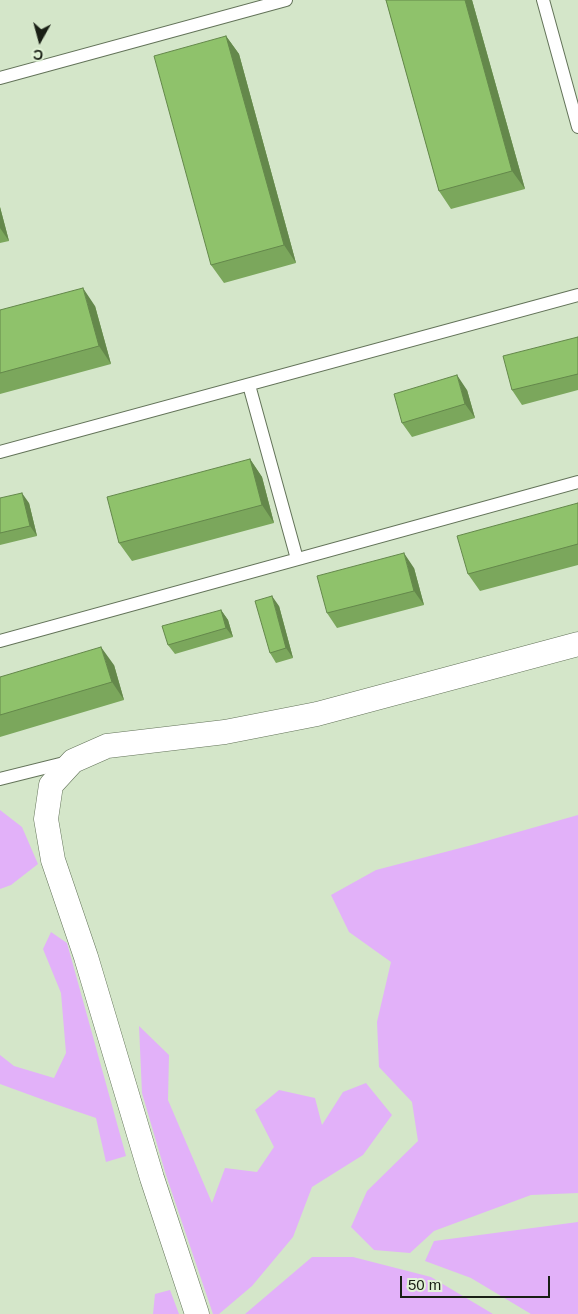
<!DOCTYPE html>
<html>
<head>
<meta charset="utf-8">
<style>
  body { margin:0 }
  #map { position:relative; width:578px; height:1314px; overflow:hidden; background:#d4e6c9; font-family:Helvetica,sans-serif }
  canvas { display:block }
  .north { position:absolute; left:15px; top:15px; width:50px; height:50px; -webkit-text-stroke:4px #e1f3d6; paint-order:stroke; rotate:187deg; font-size:14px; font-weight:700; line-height:20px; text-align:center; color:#191f15 }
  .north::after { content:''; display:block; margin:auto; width:18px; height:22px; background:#191f15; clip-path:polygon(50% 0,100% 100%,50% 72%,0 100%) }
  .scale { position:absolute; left:400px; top:1276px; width:150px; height:22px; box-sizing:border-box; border:2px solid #191f15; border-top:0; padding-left:6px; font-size:15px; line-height:18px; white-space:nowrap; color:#191f15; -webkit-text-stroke:4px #e1f3d6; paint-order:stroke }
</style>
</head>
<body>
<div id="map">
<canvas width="578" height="1314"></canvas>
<div class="north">С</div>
<div class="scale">50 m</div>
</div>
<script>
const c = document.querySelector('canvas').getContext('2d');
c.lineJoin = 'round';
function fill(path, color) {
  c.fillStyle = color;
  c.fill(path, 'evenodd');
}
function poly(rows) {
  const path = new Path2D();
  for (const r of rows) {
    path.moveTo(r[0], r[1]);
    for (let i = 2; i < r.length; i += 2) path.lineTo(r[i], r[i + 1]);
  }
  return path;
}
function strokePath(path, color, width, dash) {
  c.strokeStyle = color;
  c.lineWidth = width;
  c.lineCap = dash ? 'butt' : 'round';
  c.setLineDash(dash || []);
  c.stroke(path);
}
fill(poly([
  [0,810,22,827,38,864,11,885,0,889],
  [578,815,578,1193,531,1195,434,1231,410,1253,374,1250,351,1227,367,1191,418,1141,412,1102,379,1067,377,1022,391,962,349,932,331,895,376,870,472,845],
  [51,932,67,943,126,1156,106,1162,96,1118,52,1103,0,1084,0,1055,14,1066,54,1078,66,1053,61,993,43,949],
  [139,1026,169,1055,168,1100,212,1203,225,1168,257,1172,274,1147,255,1110,279,1090,315,1098,322,1125,343,1092,366,1083,392,1115,363,1155,312,1187,293,1237,252,1286,219,1314,213,1314,166,1175,142,1093],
  [578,1222,578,1314,531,1314,471,1278,425,1261,434,1241],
  [312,1257,353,1257,431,1277,493,1314,245,1314],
  [170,1290,179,1314,153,1314,155,1294]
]), '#e2b1f9');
const lane = poly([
  [543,0,578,127],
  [0,78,286,0],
  [249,385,297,559],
  [0,452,578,295],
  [0,641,578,482],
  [0,779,68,762]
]);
const street = poly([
  [197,1314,152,1178,86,957,53,860,46,819,51,785,73,761,107,746,225,732,317,714,578,644]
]);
strokePath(lane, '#637359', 14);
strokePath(street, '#637359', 25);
strokePath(lane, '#fff', 12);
strokePath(street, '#fff', 24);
fill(poly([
  [386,0,472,0,525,189,451,209,439,191],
  [226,36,239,54,296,263,224,283,211,265],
  [0,207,9,241,0,243],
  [95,306,111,364,0,394,0,310],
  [578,337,578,390,522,405,512,390],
  [467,390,475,418,412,437,402,423],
  [250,459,262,477,274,523,132,561,119,543],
  [0,498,29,503,37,536,0,545],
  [578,503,578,565,480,591,468,574],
  [414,568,424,605,337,628,327,613],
  [279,606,293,658,276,663,270,653],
  [221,610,228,620,233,637,175,654,168,645],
  [114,665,124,700,0,737,0,677]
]), '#7ba75c');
fill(poly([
  [465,0,472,0,525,189,512,171],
  [226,36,239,54,296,263,284,245],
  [0,207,9,241,0,228],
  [83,288,95,306,111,364,99,346],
  [457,375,467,390,475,418,465,404],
  [250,459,262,477,274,523,262,505],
  [22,493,29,503,37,536,30,526],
  [404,553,414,568,424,605,414,591],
  [272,596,279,606,293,658,286,648],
  [221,610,228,620,233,637,226,628],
  [101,647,114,665,124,700,112,682]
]), '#64884b');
const building = poly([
  [386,0,465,0,512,171,439,191,386,0],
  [226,36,284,245,211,265,154,56,226,36],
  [83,288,99,346,0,373,0,310,83,288],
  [578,337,578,374,512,390,503,356,578,337],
  [457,375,465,404,402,423,394,394,457,375],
  [250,459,262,505,119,543,107,497,250,459],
  [22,493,30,526,0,533,0,498,22,493],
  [578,503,578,544,468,574,457,536,578,503],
  [404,553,414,591,327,613,317,576,404,553],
  [272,596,286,648,270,653,255,601,272,596],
  [221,610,226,628,168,645,162,626,221,610],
  [101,647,112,682,0,715,0,677,101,647]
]);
fill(building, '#8fc26b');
strokePath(building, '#64884b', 1);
</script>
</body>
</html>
